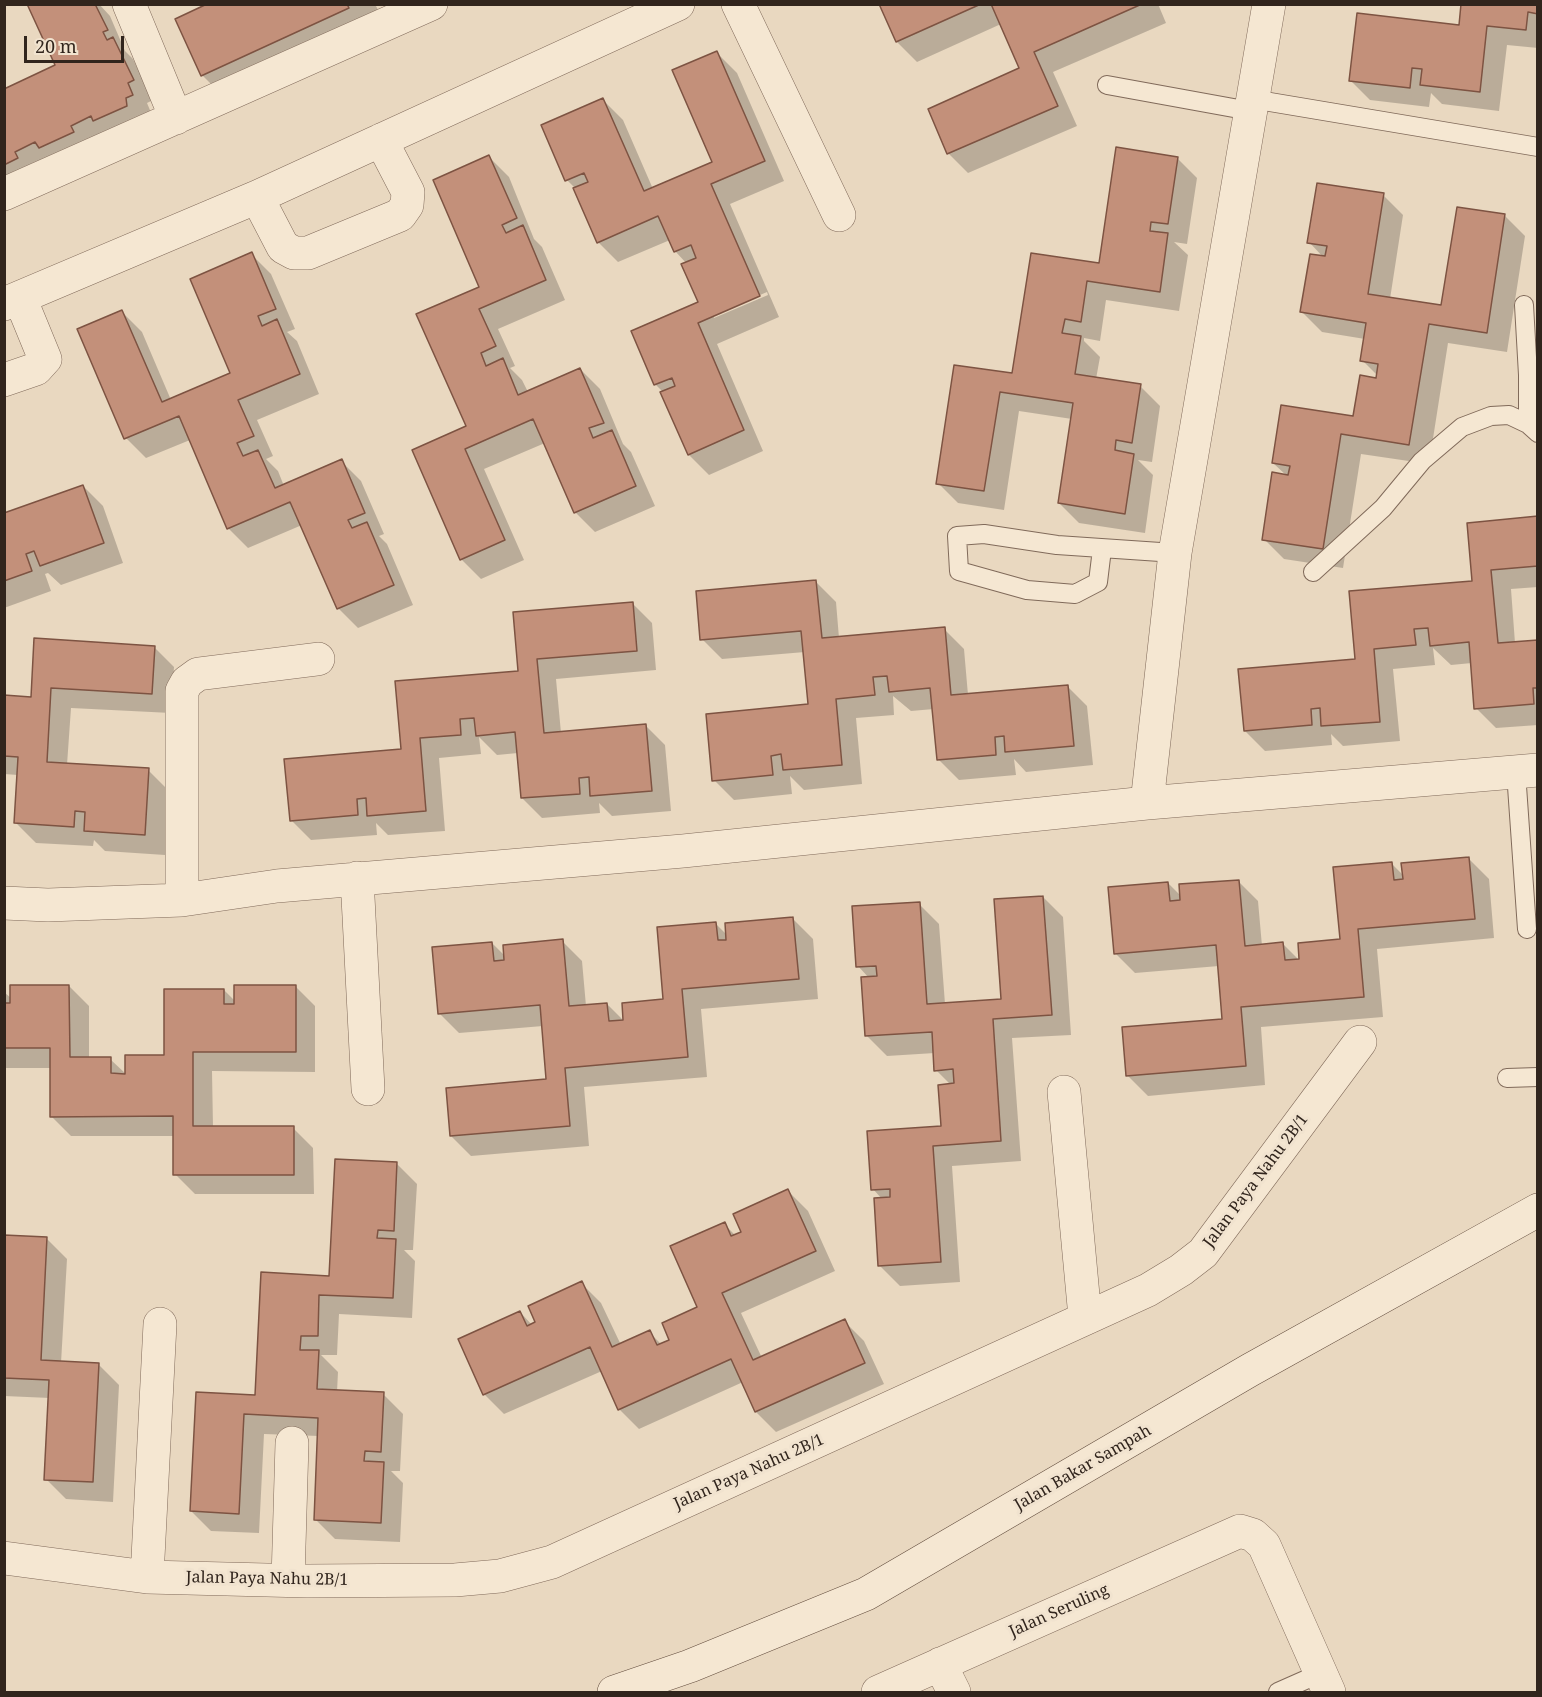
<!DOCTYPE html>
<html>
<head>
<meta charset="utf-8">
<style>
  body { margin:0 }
  #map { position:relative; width:1542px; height:1697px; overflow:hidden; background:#e9d8c0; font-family:"Noto Serif",serif }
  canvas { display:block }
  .frame { position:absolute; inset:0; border:6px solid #31251d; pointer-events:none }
  .scale { position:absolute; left:24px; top:36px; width:100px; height:27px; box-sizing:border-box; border:3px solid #31251d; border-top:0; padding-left:8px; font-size:18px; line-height:21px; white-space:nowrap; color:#31251d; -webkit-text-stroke:4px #f1e3cf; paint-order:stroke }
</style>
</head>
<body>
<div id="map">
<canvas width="1542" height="1697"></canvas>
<div class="frame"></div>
<div class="scale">20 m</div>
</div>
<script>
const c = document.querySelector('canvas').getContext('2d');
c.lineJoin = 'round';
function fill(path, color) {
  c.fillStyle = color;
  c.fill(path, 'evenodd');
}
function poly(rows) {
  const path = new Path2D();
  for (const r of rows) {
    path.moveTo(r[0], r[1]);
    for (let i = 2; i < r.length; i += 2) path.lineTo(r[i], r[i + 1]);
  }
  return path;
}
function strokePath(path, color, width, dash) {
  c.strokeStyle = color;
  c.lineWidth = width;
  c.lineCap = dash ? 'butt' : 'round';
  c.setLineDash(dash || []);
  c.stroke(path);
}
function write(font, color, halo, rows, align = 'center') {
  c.font = font + ' "Noto Serif",serif';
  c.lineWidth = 6;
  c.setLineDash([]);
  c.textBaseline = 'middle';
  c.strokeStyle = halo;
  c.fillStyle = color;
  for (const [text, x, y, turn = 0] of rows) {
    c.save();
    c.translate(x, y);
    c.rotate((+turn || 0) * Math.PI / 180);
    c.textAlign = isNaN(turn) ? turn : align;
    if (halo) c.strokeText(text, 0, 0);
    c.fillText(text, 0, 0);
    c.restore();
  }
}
fill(poly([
  [28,4,99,4,110,16,125,51,133,59,153,100,147,103,152,115,4,192,4,91,57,66],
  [211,4,375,4,379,12,222,95,202,75],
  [881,4,1158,4,1166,23,1053,72,1077,126,968,173,948,153,1021,69,1001,24,917,62,897,42],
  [1538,4,1538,48,1507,45,1499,111,1442,104,1431,93,1429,107,1370,100,1350,80,1460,27],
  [717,53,737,73,784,181,730,204,779,317,717,344,763,451,709,475,689,455,664,393,656,385,633,332,700,303,687,264,675,251,670,240,618,262,598,242,576,189,567,180,603,100,623,120,653,189,714,163],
  [767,292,768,295,714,318,714,315],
  [489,157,509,177,534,239,542,247,565,300,498,329,515,366,510,368,522,380,528,392,580,369,600,389,623,444,631,452,655,506,595,532,575,512,545,443,484,469,524,560,481,579,461,559,414,451,468,427,418,315,481,288],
  [1177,158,1197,178,1187,244,1174,242,1188,255,1179,311,1106,300,1100,341,1084,338,1084,341,1100,357,1096,379,1140,386,1160,406,1152,462,1138,460,1153,475,1145,533,1079,523,1059,503,1072,419,1019,411,1004,510,958,503,938,483,955,367,1014,375,1032,254,1100,264],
  [1383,195,1403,215,1390,299,1443,307,1505,216,1525,236,1507,352,1448,343,1429,464,1361,454,1343,568,1284,559,1264,539,1287,476,1273,463,1354,418,1378,376,1362,360,1365,339,1322,332,1302,312,1324,258,1309,242],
  [251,254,271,274,295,329,287,332,297,341,319,394,257,420,273,456,266,459,278,471,284,486,341,461,361,481,384,534,379,536,387,544,413,605,358,628,338,608,302,525,248,548,228,528,190,440,146,458,126,438,79,330,122,312,142,332,171,400,232,374],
  [83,486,103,506,123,563,61,585,48,573,45,574,51,591,4,608,4,514],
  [1538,518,1538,587,1511,589,1515,643,1538,641,1538,725,1496,728,1476,708,1472,663,1451,665,1433,648,1435,665,1393,669,1400,741,1343,746,1331,734,1332,745,1265,751,1245,731,1474,582],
  [816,582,836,602,839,638,944,629,964,649,968,695,1067,686,1087,706,1093,765,1026,772,1014,759,1016,775,959,780,939,760,934,709,911,711,893,696,894,715,856,718,862,784,804,790,790,776,792,794,734,800,714,780,810,705,805,652,722,659,702,639],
  [632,603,652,623,656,670,556,679,561,733,645,725,665,745,671,811,612,816,599,803,600,813,542,818,522,798,518,753,497,755,479,737,481,754,439,758,445,831,388,835,376,823,377,835,311,840,291,820,403,750,397,682,519,672,515,614],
  [36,640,154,647,174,667,171,713,71,708,67,765,148,770,168,790,165,855,105,851,94,840,93,846,36,843,16,823,18,775,4,774,4,697,32,698],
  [1469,859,1489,879,1494,938,1377,949,1383,1017,1261,1027,1265,1085,1148,1096,1128,1076,1224,1020,1219,966,1135,973,1115,953,1168,883,1182,897,1238,881,1258,901,1262,946,1283,944,1301,962,1341,941,1392,864,1404,876],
  [1043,897,1063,917,1071,1035,1012,1038,1021,1161,952,1166,960,1282,900,1286,880,1266,882,1199,873,1189,942,1127,951,1085,936,1070,935,1053,887,1056,867,1036,869,978,858,966,919,904,939,924,945,1004,1003,1000],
  [793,919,813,939,818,999,701,1009,707,1077,584,1087,589,1146,471,1156,451,1136,547,1080,543,1026,459,1033,439,1013,492,943,506,957,562,941,582,961,586,1006,607,1004,625,1022,665,1001,715,923,727,935],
  [69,986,89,1006,89,1059,110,1059,127,1075,166,1057,224,990,236,1002,295,986,315,1006,315,1072,212,1071,213,1127,293,1128,313,1148,314,1194,195,1194,175,1174,175,1136,71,1136,51,1116,51,1068,4,1068,4,992,12,999],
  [397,1164,417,1184,413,1250,404,1250,415,1261,412,1318,339,1314,337,1355,321,1355,338,1372,337,1392,383,1394,403,1414,400,1471,391,1471,403,1483,400,1542,335,1539,315,1519,319,1436,264,1434,259,1533,211,1531,191,1511,197,1394,256,1396,262,1274,331,1277],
  [788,1191,808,1211,835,1271,741,1313,762,1358,844,1321,864,1341,884,1384,776,1432,756,1412,743,1382,639,1429,619,1409,602,1371,504,1414,484,1394,520,1312,532,1325,581,1283,601,1303,621,1345,649,1332,662,1345,671,1341,699,1308,724,1224,736,1236,743,1233],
  [4,1237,47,1239,67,1259,61,1363,99,1365,119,1385,113,1502,66,1499,46,1479,50,1398,4,1396]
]), '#0003');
const building = poly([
  [27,4,95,4,108,30,103,32,107,40,113,37,134,80,128,83,133,95,126,98,127,106,93,121,91,116,71,126,74,132,39,148,35,142,15,152,18,158,4,165,4,89,55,65,27,4],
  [207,4,347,4,349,8,201,76,175,19,207,4],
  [879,4,981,4,896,42,879,4],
  [991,4,1142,4,1034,52,1058,106,947,154,928,109,1019,68,991,4],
  [1461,4,1538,4,1538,14,1528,12,1526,30,1487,26,1480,92,1420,85,1422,69,1412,68,1410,88,1349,81,1357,13,1459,25,1461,4],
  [717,51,765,161,711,184,760,296,698,323,744,430,688,455,660,392,675,386,672,378,654,385,631,331,698,302,681,264,696,258,691,245,674,252,658,216,597,243,573,188,588,182,584,173,565,181,541,125,603,98,644,191,712,162,672,70,717,51],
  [1116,147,1178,157,1168,224,1151,222,1150,231,1168,233,1160,292,1087,281,1081,322,1065,319,1062,333,1081,336,1075,374,1141,384,1132,443,1116,440,1115,450,1134,454,1125,514,1058,503,1073,403,1000,392,984,491,936,484,954,365,1012,373,1031,253,1099,263,1116,147],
  [489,155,517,218,502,225,506,233,523,225,546,280,479,309,496,346,481,353,486,366,503,358,518,395,580,368,604,423,589,428,593,438,612,430,636,486,574,513,533,419,465,449,505,540,460,560,412,450,466,426,416,314,479,287,433,180,489,155],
  [1317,183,1384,193,1368,294,1441,305,1457,207,1505,214,1487,333,1429,324,1409,445,1341,434,1323,549,1262,540,1272,472,1288,475,1290,466,1272,463,1281,405,1353,416,1360,375,1376,378,1378,364,1360,361,1366,323,1300,312,1310,254,1325,256,1327,246,1307,243,1317,183],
  [252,252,276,309,258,316,262,326,277,319,300,374,238,400,254,436,237,443,243,456,258,450,275,488,342,459,365,513,348,520,352,528,367,522,394,585,337,609,290,502,227,529,179,416,124,439,77,329,122,310,162,402,230,373,190,279,252,252],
  [83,485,104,543,40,566,34,551,26,554,32,571,4,581,4,513,83,485],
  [1538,516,1538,566,1491,570,1498,643,1538,640,1538,688,1533,688,1534,704,1474,709,1469,642,1430,646,1428,628,1414,629,1416,645,1374,649,1380,722,1321,726,1320,708,1311,709,1312,725,1244,731,1238,669,1355,659,1349,591,1472,581,1467,523,1538,516],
  [816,580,822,638,945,627,951,695,1068,685,1074,746,1005,752,1004,736,995,737,996,755,937,760,930,688,889,692,887,676,873,677,875,695,836,699,842,765,783,770,781,754,771,756,773,775,712,781,706,714,808,704,801,631,700,640,696,591,816,580],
  [633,602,637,651,537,659,544,733,646,724,652,791,590,796,589,777,579,778,580,794,521,798,515,732,476,736,474,718,460,719,461,735,420,738,426,811,367,816,366,798,357,799,358,815,290,821,284,759,401,749,395,681,518,671,513,612,633,602],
  [34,638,155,646,152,694,51,688,47,762,149,768,145,835,84,831,85,812,75,811,74,827,14,823,18,757,4,756,4,695,31,697,34,638],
  [1469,857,1475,919,1358,929,1364,997,1241,1007,1246,1066,1126,1076,1122,1027,1222,1019,1216,945,1114,954,1108,887,1168,882,1170,901,1180,900,1179,884,1239,880,1245,946,1283,942,1285,960,1299,959,1298,943,1340,939,1333,867,1392,862,1394,880,1403,879,1401,863,1469,857],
  [1043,896,1052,1015,993,1019,1001,1141,933,1146,941,1262,878,1266,874,1198,890,1197,890,1189,871,1190,867,1131,941,1126,938,1085,954,1083,953,1069,934,1071,932,1032,865,1036,861,977,877,976,876,966,856,967,852,906,920,902,927,1004,1001,999,994,899,1043,896],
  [793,917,799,979,682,989,688,1057,565,1068,570,1126,450,1136,446,1088,546,1079,540,1005,438,1014,432,947,492,942,494,961,504,960,503,945,563,939,569,1006,607,1003,609,1021,623,1020,622,1003,663,999,657,927,716,922,718,940,726,940,725,923,793,917],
  [10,985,69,985,70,1057,111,1057,111,1073,125,1074,125,1055,164,1055,164,989,224,989,224,1004,234,1004,234,985,296,985,296,1052,193,1052,193,1126,294,1126,294,1175,173,1175,173,1116,50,1117,50,1048,4,1048,4,1003,10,1003,10,985],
  [335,1159,397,1162,394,1231,378,1230,377,1238,396,1239,393,1298,319,1295,318,1336,301,1336,300,1350,319,1350,317,1389,384,1392,381,1452,365,1451,364,1461,384,1462,381,1523,314,1520,318,1418,244,1414,239,1514,190,1511,196,1392,255,1395,261,1272,329,1276,335,1159],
  [788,1189,816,1251,722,1293,753,1360,845,1319,865,1363,755,1412,731,1359,618,1410,590,1347,483,1395,458,1339,520,1311,527,1326,535,1322,528,1306,582,1281,612,1347,650,1330,657,1345,669,1340,662,1323,697,1307,670,1246,725,1222,731,1236,741,1232,733,1214,788,1189],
  [4,1235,47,1237,41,1360,99,1363,93,1482,44,1480,49,1380,4,1378,4,1235]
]);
fill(building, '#c3907a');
strokePath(building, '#7d5342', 1.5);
const service = poly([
  [1107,85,1250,111],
  [1252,99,1538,147],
  [1524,305,1528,375,1528,424],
  [1102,549,1098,582,1075,594,1027,590,959,571,957,536,984,534,1057,545,1175,553],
  [1313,572,1383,508,1422,461,1462,427,1491,416,1509,415,1528,424,1538,433],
  [1516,772,1527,929],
  [1507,1078,1538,1077],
  [1278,1692,1321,1673]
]);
const minor = poly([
  [129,4,176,118],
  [738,4,839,215],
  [4,194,431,4],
  [257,197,283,247,294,253,308,253,400,215,407,205,408,192,381,140],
  [4,304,257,197,678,4],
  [4,380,36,369,45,359,20,298],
  [1147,803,1175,553,1269,4],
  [357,878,368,1089],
  [182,900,182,691,187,682,198,674,318,659],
  [4,903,48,905,182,900,277,886,683,851,1147,803,1538,770],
  [1064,1092,1085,1317],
  [4,1558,147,1577,307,1581,455,1580,500,1576,552,1562,1148,1290,1181,1270,1203,1253,1360,1042],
  [147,1577,160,1324],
  [288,1580,292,1443],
  [940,1664,954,1692],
  [878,1692,1240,1531,1253,1535,1264,1545,1329,1692]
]);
const secondary = poly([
  [614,1692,690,1666,866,1594,1250,1370,1538,1210]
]);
strokePath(service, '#806a5a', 20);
strokePath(minor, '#806a5a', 34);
strokePath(secondary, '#624c3d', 34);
strokePath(service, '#f5e7d2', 18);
strokePath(minor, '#f5e7d2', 33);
strokePath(secondary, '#f5e7d2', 33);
write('16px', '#31251d', '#f1e3cf', [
  ["Jalan Paya Nahu 2B/1",1256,1181,-53],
  ["Jalan Bakar Sampah",1083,1468,-30],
  ["Jalan Paya Nahu 2B/1",749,1472,-24],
  ["Jalan Paya Nahu 2B/1",267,1579,1],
  ["Jalan Seruling",1059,1611,-24]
]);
</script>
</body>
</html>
